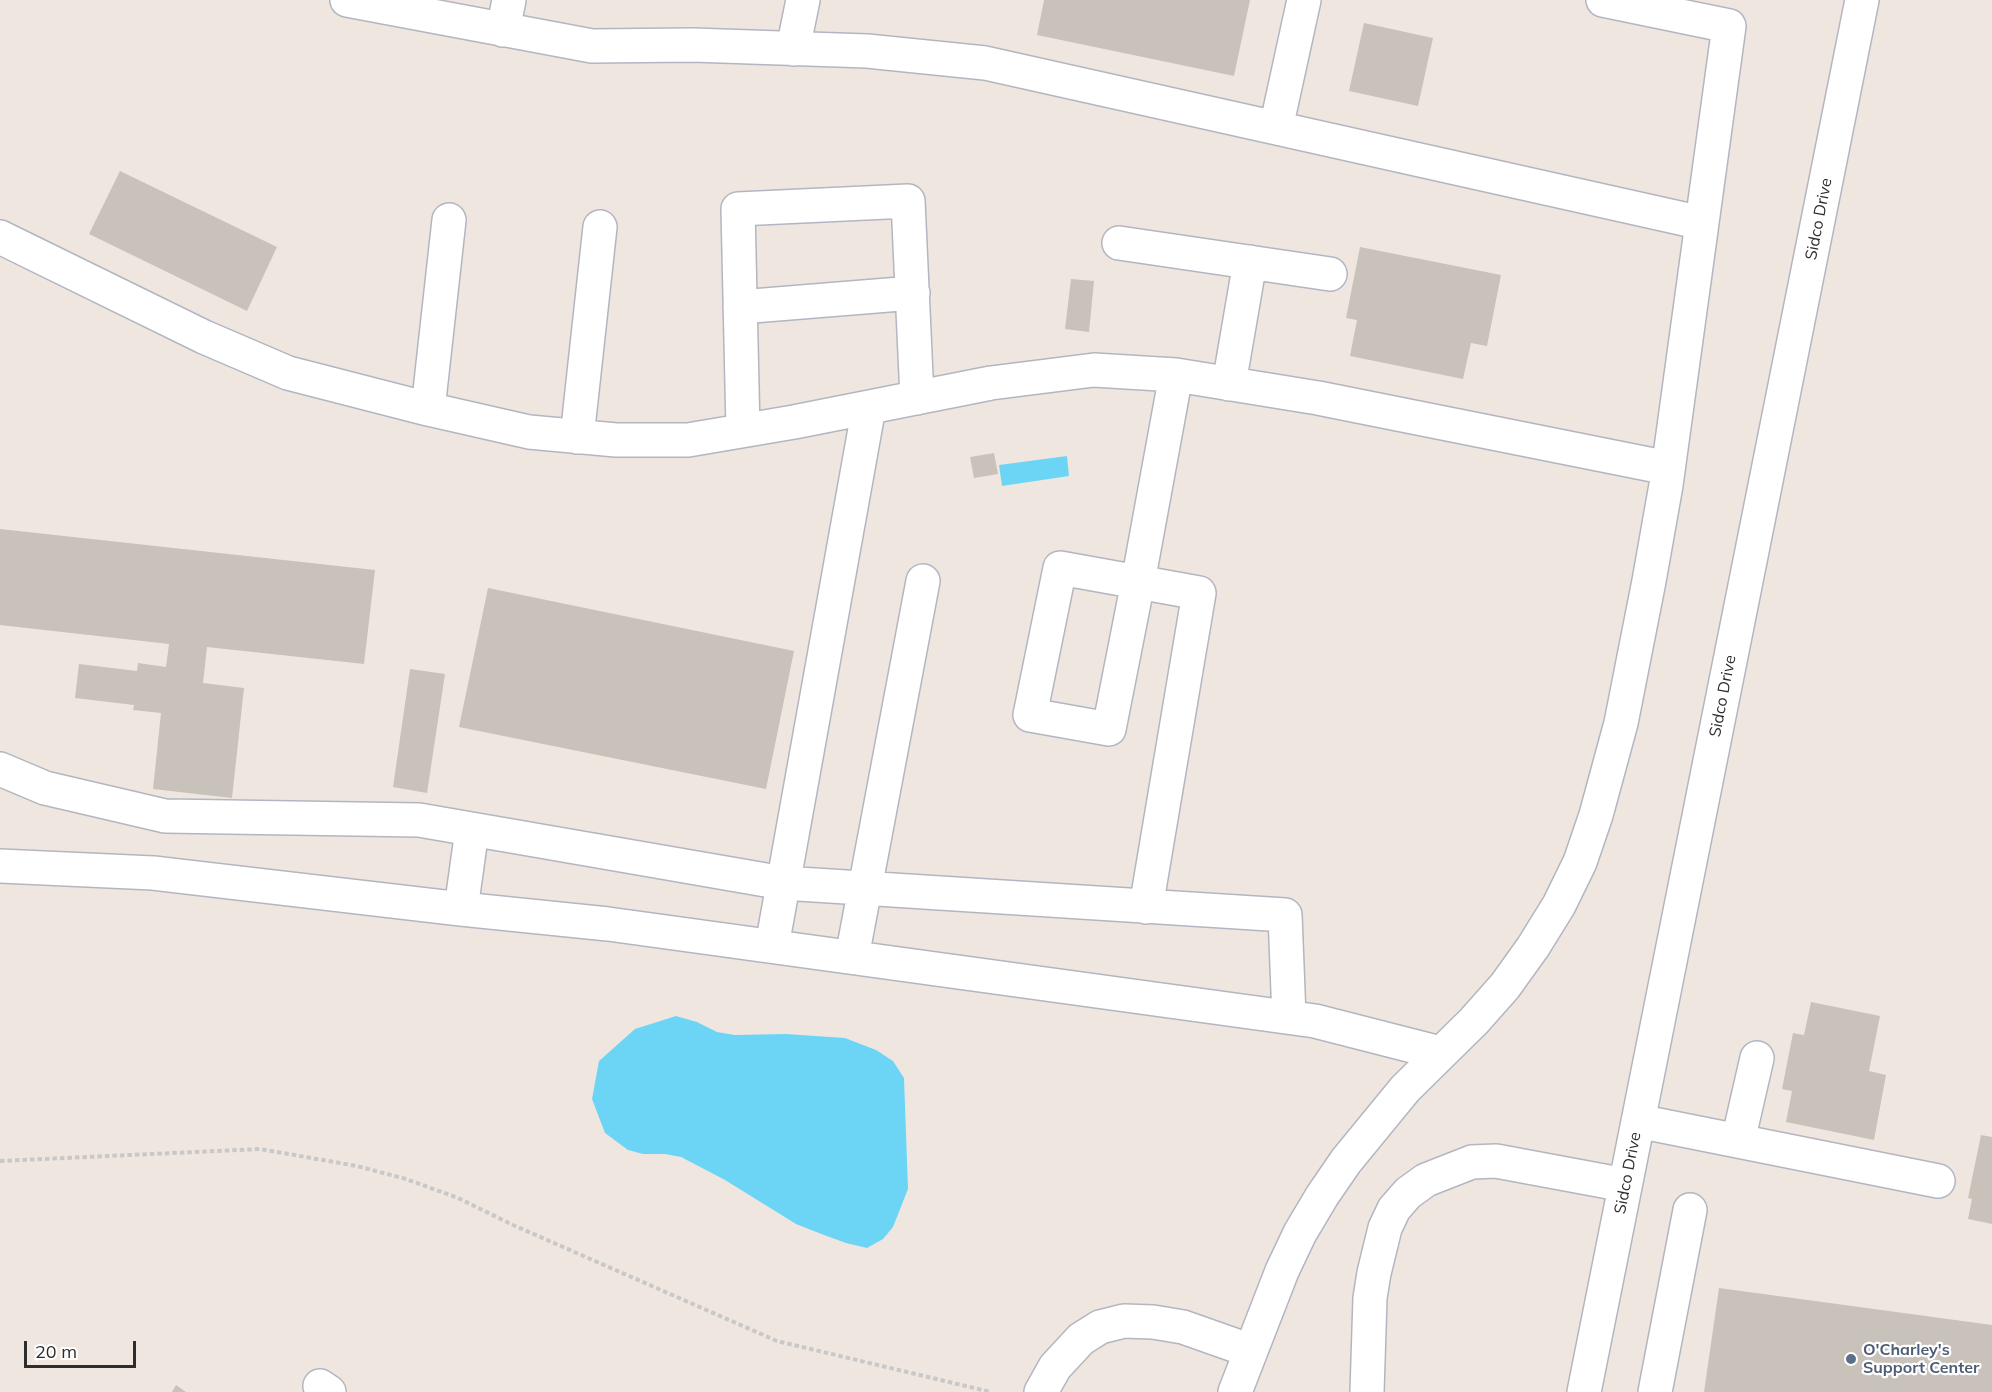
<!DOCTYPE html>
<html>
<head>
<meta charset="utf-8">
<style>
  body { margin:0 }
  #map { position:relative; width:1992px; height:1392px; overflow:hidden; background:#efe7df; font-family:Mulish,sans-serif }
  canvas { display:block }
  .scale { position:absolute; left:24px; top:1341px; width:112px; height:27px; box-sizing:border-box; border:3px solid #2d2d2d; border-top:0; padding-left:8px; font-size:18px; line-height:21px; white-space:nowrap; color:#2d2d2d; -webkit-text-stroke:4px #fff; paint-order:stroke }
</style>
</head>
<body>
<div id="map">
<canvas width="1992" height="1392"></canvas>
<div class="scale">20 m</div>
</div>
<script>
const c = document.querySelector('canvas').getContext('2d');
c.lineJoin = 'round';
function fill(path, color) {
  c.fillStyle = color;
  c.fill(path, 'evenodd');
}
function poly(rows) {
  const path = new Path2D();
  for (const r of rows) {
    path.moveTo(r[0], r[1]);
    for (let i = 2; i < r.length; i += 2) path.lineTo(r[i], r[i + 1]);
  }
  return path;
}
function strokePath(path, color, width, dash) {
  c.strokeStyle = color;
  c.lineWidth = width;
  c.lineCap = dash ? 'butt' : 'round';
  c.setLineDash(dash || []);
  c.stroke(path);
}
function write(font, color, halo, rows, align = 'center') {
  c.font = font + ' Mulish,sans-serif';
  c.lineWidth = 4.5;
  c.setLineDash([]);
  c.textBaseline = 'middle';
  c.strokeStyle = halo;
  c.fillStyle = color;
  for (const [text, x, y, turn = 0] of rows) {
    c.save();
    c.translate(x, y);
    c.rotate((+turn || 0) * Math.PI / 180);
    c.textAlign = isNaN(turn) ? turn : align;
    if (halo) c.strokeText(text, 0, 0);
    c.fillText(text, 0, 0);
    c.restore();
  }
}
fill(poly([
  [1067,456,1069,476,1002,486,999,465],
  [676,1016,697,1022,717,1032,735,1035,786,1034,845,1038,876,1050,893,1061,904,1078,908,1189,893,1227,883,1239,867,1248,846,1243,824,1235,796,1224,725,1180,681,1157,665,1154,643,1154,628,1150,605,1133,592,1099,599,1061,635,1029]
]), '#6cd5f6');
fill(poly([
  [1044,0,1250,0,1234,76,1037,35],
  [1364,23,1433,38,1418,106,1349,91],
  [120,171,277,247,247,311,89,234],
  [1360,247,1501,275,1487,346,1471,343,1463,379,1350,356,1357,320,1346,318],
  [1071,279,1094,281,1089,332,1065,329],
  [994,453,998,474,974,478,970,457],
  [0,529,375,570,364,664,207,647,203,683,244,688,232,798,153,789,161,713,133,710,134,705,75,698,79,664,137,671,138,663,166,667,169,644,0,625],
  [488,588,794,651,766,789,459,727],
  [410,669,445,674,427,793,393,787],
  [1811,1002,1880,1016,1869,1071,1886,1075,1874,1140,1786,1122,1792,1091,1782,1089,1793,1033,1804,1035],
  [1981,1135,1992,1137,1992,1224,1968,1219,1972,1199,1968,1198],
  [1719,1288,1992,1325,1992,1392,1704,1392],
  [176,1385,186,1392,172,1392]
]), '#c8c2ba');
const minor = poly([
  [347,0,592,46,693,45,867,51,985,63,1702,223],
  [503,30,509,0],
  [793,49,803,0],
  [1276,128,1304,0],
  [0,237,204,337,288,373,428,409,529,432,616,440,688,440,794,422,991,383,1094,370,1176,375,1318,398,1668,468],
  [1119,243,1330,274],
  [740,307,913,293],
  [1229,384,1250,262],
  [428,409,449,220],
  [743,430,738,209,908,201,917,398],
  [577,437,600,227],
  [0,769,45,788,165,816,419,820,783,883,1285,915,1289,1017],
  [0,866,153,873,461,909,608,924,1315,1021,1440,1053],
  [1146,907,1199,593,1138,582,1060,568,1030,715,1109,729,1138,582,1176,375],
  [461,909,472,830],
  [772,946,869,407],
  [852,957,923,581],
  [1638,1121,1938,1181],
  [1738,1141,1757,1058],
  [320,1386,329,1392],
  [1041,1392,1055,1367,1081,1339,1100,1327,1124,1321,1153,1322,1183,1327,1251,1351],
  [1235,1392,1282,1271,1300,1233,1322,1196,1346,1161,1405,1089,1474,1021,1505,986,1533,947,1559,905,1580,862,1596,815,1621,723,1649,581,1666,485,1729,26,1603,0],
  [1367,1392,1370,1298,1374,1273,1385,1228,1394,1209,1408,1193,1426,1180,1472,1162,1496,1161,1625,1185],
  [1584,1392,1862,0],
  [1655,1392,1690,1210]
]);
strokePath(minor, '#b3b6c1', 36);
strokePath(poly([
  [0,1161,260,1149,357,1166,406,1179,458,1198,513,1225,777,1341,991,1392]
]), '#c8c8c8', 4, [4.5, 3]);
strokePath(minor, '#fff', 33);
for (const [x, y, r, color] of [
  [1851,1359,6,"#5c6f8a"]
]) {
  const dot = new Path2D();
  dot.arc(x, y, r, 0, 2 * Math.PI);
  c.fillStyle = color;
  c.fill(dot);
  strokePath(dot, '#fff', 2);
}
write('16px', '#2d2d2d', '#fff', [
  ["Sidco Drive",1819,219,-79],
  ["Sidco Drive",1723,696,-79],
  ["Sidco Drive",1628,1173,-79]
]);
write('bold 16px', '#4e5e75', '#fff', [
  ["O'Charley's",1863,1350],
  ["Support Center",1863,1368]
], 'left');
</script>
</body>
</html>
